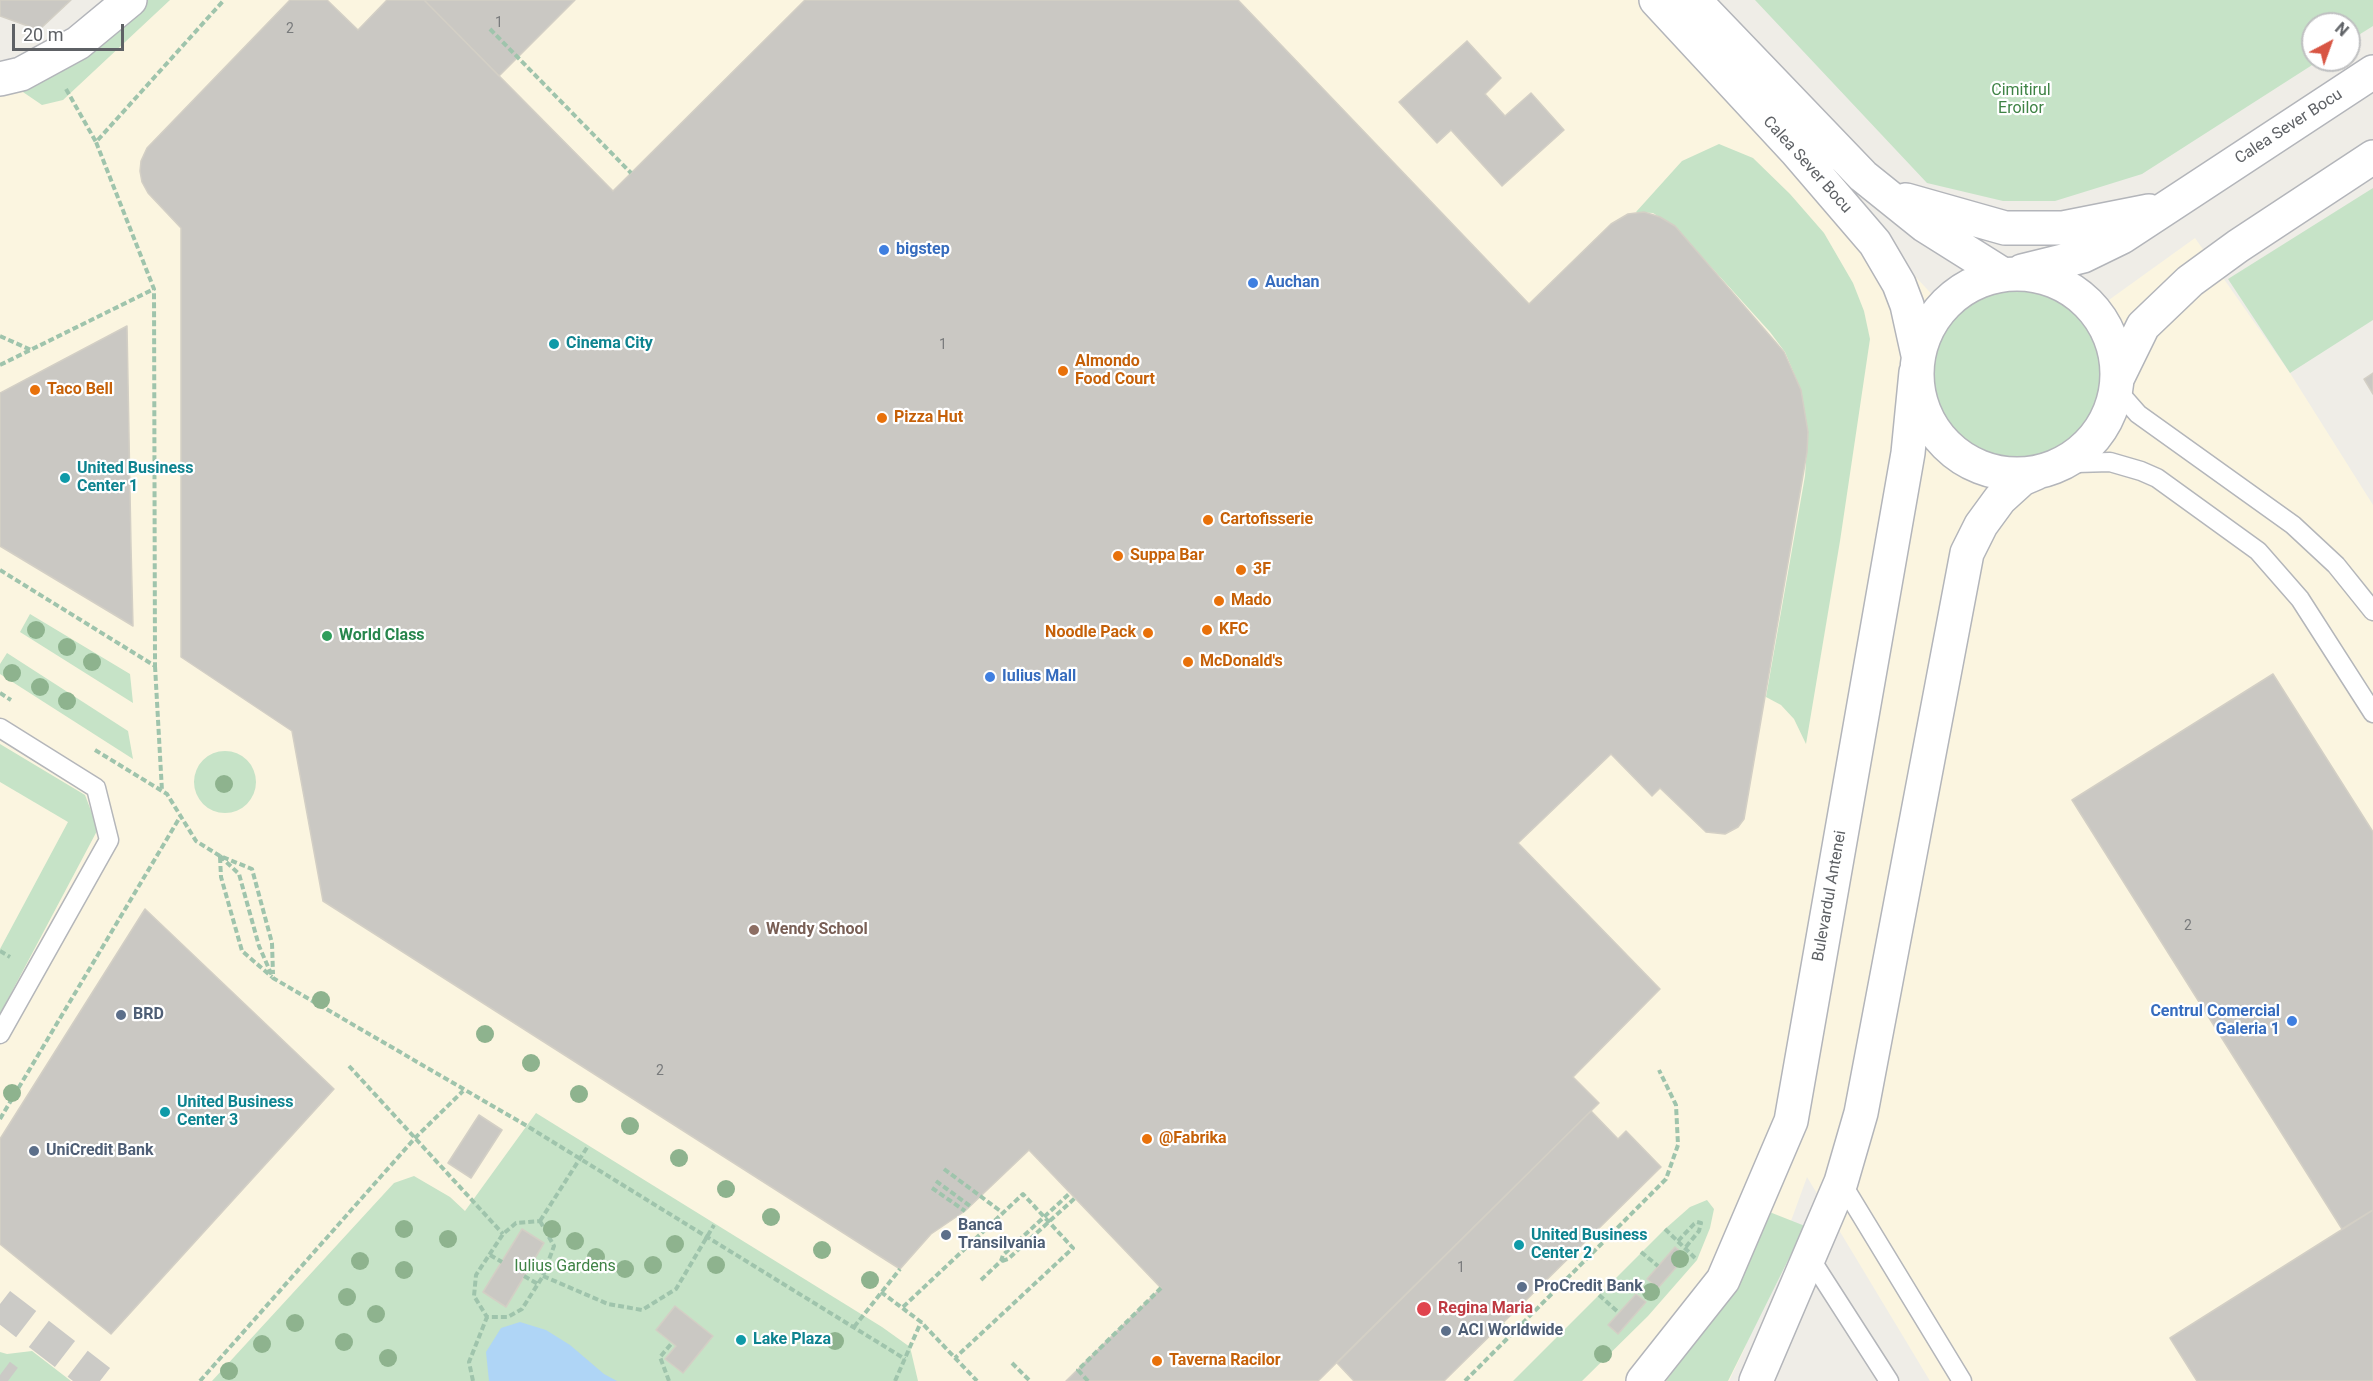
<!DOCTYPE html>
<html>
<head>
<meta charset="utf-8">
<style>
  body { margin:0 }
  #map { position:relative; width:2373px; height:1381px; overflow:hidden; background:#efede7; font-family:Roboto,sans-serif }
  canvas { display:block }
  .north { position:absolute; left:2301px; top:12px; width:60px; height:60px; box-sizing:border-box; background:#fff; border:2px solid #bfc0c1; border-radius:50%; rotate:41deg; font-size:16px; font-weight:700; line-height:24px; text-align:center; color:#5e6165 }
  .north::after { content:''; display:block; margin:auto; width:21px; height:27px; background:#d85543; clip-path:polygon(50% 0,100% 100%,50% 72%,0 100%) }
  .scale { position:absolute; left:12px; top:24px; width:112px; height:27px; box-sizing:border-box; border:3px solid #5e6165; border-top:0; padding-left:8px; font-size:18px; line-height:21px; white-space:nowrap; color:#5e6165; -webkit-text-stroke:4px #fff; paint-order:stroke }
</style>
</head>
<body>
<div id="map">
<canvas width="2373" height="1381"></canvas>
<div class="north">N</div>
<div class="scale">20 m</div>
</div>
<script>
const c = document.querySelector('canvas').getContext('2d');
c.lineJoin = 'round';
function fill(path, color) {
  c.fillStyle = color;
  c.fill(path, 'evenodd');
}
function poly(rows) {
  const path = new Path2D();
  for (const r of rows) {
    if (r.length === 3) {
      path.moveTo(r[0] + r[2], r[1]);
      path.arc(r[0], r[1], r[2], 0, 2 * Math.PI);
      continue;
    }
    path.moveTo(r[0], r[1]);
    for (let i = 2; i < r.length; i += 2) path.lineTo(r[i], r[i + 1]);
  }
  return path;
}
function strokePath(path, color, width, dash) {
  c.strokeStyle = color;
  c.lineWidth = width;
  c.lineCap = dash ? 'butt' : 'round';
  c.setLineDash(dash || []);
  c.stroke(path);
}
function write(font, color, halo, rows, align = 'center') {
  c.font = font + ' Roboto,sans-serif';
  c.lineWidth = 4.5;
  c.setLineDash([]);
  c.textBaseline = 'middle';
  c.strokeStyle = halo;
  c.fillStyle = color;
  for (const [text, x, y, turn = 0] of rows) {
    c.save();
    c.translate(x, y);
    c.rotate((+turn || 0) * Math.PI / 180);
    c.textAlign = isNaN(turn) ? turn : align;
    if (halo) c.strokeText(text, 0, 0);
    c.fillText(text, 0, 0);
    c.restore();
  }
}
fill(poly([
  [130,0,1658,0,2006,374,2195,238,2290,373,2373,505,2373,1381,1930,1381,1807,1177,1744,1350,1729,1381,0,1381,0,97,20,90]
]), '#fbf5e0');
fill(poly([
  [142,0,170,0,63,100,42,105,20,90],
  [1755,0,2373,0,2373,26,2349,41,2349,24,2313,24,2313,60,2320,60,2142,174,2055,201,2003,201,1927,183],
  [1719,144,1753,158,1790,194,1824,233,1853,283,1864,311,1870,339,1840,541,1806,744,1794,719,1781,705,1766,697,1805,476,1808,432,1801,390,1785,352,1770,332,1675,227,1653,213,1636,212,1682,161],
  [2373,188,2373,320,2290,373,2228,279],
  [2018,374,99],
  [30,614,130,674,133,703,20,632],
  [7,653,128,731,133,759,0,674,0,664],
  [0,744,85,795,98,829,0,1014,0,949,68,822,0,782],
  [225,782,31],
  [536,1113,882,1327,910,1347,918,1381,212,1381,394,1183,414,1176,450,1197,465,1211],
  [1707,1200,1714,1209,1710,1228,1697,1260,1648,1316,1582,1381,1513,1381,1665,1229,1690,1207],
  [1767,1211,1805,1226,1728,1381,1666,1381,1709,1322],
  [32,1351,71,1381,0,1381,0,1352,7,1354]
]), '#c6e3c7');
fill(poly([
  [520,1322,546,1330,570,1345,604,1374,617,1381,489,1381,486,1352,501,1328]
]), '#afd5f6');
const building = poly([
  [0,0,71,0,39,30,0,16,0,0],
  [290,0,327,0,358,30,387,0,424,0,613,191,805,0,1238,0,1529,304,1611,224,1628,214,1644,212,1660,217,1675,226,1784,352,1801,390,1808,432,1807,452,1744,819,1738,827,1725,834,1706,832,1660,788,1652,796,1611,754,1518,843,1660,989,1573,1077,1599,1103,1318,1381,1066,1381,1161,1288,1029,1150,965,1211,931,1234,900,1269,323,901,292,731,181,657,181,228,148,193,142,182,140,171,141,161,147,148,290,0],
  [424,0,575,0,499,76,424,0],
  [1467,41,1501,78,1485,94,1505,116,1531,93,1564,130,1502,186,1451,130,1437,143,1399,102,1467,41],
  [127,326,131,546,133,626,0,546,0,393,127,326],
  [2373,373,2373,394,2364,379,2373,373],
  [2273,674,2373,832,2373,1210,2342,1229,2072,800,2273,674],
  [145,909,334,1089,111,1334,0,1244,0,1139,145,909],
  [1591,1111,1618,1139,1626,1131,1661,1167,1444,1381,1354,1381,1337,1363,1591,1111],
  [479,1115,502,1130,471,1178,448,1163,479,1115],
  [2373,1210,2373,1381,2197,1381,2170,1338,2373,1210],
  [522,1229,544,1243,506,1307,483,1292,522,1229],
  [1675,1247,1686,1256,1658,1288,1647,1279,1675,1247],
  [1636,1294,1646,1302,1618,1334,1608,1325,1636,1294],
  [675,1306,713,1336,683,1373,665,1359,676,1346,656,1330,675,1306]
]);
fill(building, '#cac8c3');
strokePath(building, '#d3cfc5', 1.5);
strokePath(poly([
  [0,1304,100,1381],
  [0,1375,8,1381]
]), '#cbcac6', 33, [33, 16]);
const service = poly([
  [2116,389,2138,414,2293,525,2336,565,2373,611],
  [2053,468,2076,463,2110,462,2141,471,2157,478,2258,551,2300,599,2373,713],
  [0,728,96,788,109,840,0,1034],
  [1841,1182,1962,1381],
  [1810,1258,1889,1381]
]);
const secondary = poly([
  [1656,0,1796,151,1875,243,1899,284,1907,305,1918,355],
  [1694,0,1863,176,1924,225,2002,274],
  [0,79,21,74,78,43,130,0],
  [1906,200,2005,228,2063,228,2149,211],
  [2022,271,2083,256,2122,237,2373,72],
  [2017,374,100],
  [2117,379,2143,326,2190,281,2238,246,2373,157],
  [1643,1381,1723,1280,1791,1121,1908,453,1916,372],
  [1756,1381,1841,1182,1861,1113,1967,553,1981,525,2000,499,2022,479,2036,473]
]);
strokePath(service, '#b4b6ba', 21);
strokePath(secondary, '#b3b5ba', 36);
strokePath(poly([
  [490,29,631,173],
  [66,89,96,142],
  [0,336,31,350],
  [0,365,154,289],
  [0,570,155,666,154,289,96,142,224,0],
  [155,666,162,791],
  [0,693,11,700],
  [95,750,167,794,196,841,220,856,252,869,272,943,273,974],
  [220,856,239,874,259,946,273,978,527,1126,905,1359],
  [220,857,221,877,242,951,272,977],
  [0,951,10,957],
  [349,1066,503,1234],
  [0,1119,180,817],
  [944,1169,1003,1213],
  [936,1181,970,1206],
  [932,1188,965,1211],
  [540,1221,554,1246,543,1276,522,1309,508,1317,487,1317,474,1296,476,1275,503,1234,516,1223,540,1221],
  [540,1221,588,1146],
  [1665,1229,1695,1258],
  [1678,1241,1694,1224,1697,1222,1701,1223,1699,1231,1685,1248],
  [1641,1252,1658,1266],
  [490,1255,502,1262],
  [1002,1261,1008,1259,1075,1198],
  [524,1276,538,1284],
  [543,1276,608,1304,642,1310,676,1289,714,1225],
  [981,1280,1001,1261,1003,1255,1070,1193],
  [881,1292,921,1322,977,1381],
  [1599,1295,1619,1313],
  [903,1307,1023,1194,1073,1248,955,1358],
  [1502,1324,1512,1334],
  [854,1327,900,1269],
  [1012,1363,1030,1381],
  [200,1381,415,1138,463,1091],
  [473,1381,469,1362,487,1317],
  [669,1381,660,1357,672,1343],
  [895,1381,921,1322],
  [1088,1381,1078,1370,1161,1288],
  [1465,1381,1666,1179,1678,1145,1676,1105,1659,1070]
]), '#9fc4ac', 4, [6, 3]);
strokePath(service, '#fff', 18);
strokePath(secondary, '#fff', 33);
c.fillStyle = '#8eb38e';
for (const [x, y] of [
  [36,630],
  [67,647],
  [92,662],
  [12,673],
  [40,687],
  [67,701],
  [224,784],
  [321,1000],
  [485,1034],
  [531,1063],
  [12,1093],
  [579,1094],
  [630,1126],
  [679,1158],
  [726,1189],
  [771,1217],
  [404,1229],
  [552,1229],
  [448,1239],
  [575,1241],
  [675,1244],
  [822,1250],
  [596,1257],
  [1680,1259],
  [360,1261],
  [653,1265],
  [716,1265],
  [625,1269],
  [404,1270],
  [870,1280],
  [1651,1292],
  [347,1297],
  [376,1314],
  [295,1323],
  [835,1341],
  [344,1342],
  [262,1344],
  [1603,1354],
  [388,1358],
  [229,1371]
]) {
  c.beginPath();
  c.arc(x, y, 9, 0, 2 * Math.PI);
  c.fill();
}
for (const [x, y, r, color] of [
  [884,250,6,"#3f7fe0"],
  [1253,283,6,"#3f7fe0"],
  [554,344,6,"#0f9aa8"],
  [1063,371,6,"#e8710a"],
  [35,390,6,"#e8710a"],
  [882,418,6,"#e8710a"],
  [65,478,6,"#0f9aa8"],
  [1208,520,6,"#e8710a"],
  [1118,556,6,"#e8710a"],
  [1241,570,6,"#e8710a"],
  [1219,601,6,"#e8710a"],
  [1207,630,6,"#e8710a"],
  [1148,633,6,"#e8710a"],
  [327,636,6,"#2e9e5b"],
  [1188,662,6,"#e8710a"],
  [990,677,6,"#3f7fe0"],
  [754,930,6,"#8d6e63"],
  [121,1015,6,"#5c6f8a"],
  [2292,1021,6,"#3f7fe0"],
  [165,1112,6,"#0f9aa8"],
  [1147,1139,6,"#e8710a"],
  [34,1151,6,"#5c6f8a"],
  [946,1235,6,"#5c6f8a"],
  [1519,1245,6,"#0f9aa8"],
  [1522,1287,6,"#5c6f8a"],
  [1424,1309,8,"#e0444e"],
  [1446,1331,6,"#5c6f8a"],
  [741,1340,6,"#0f9aa8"],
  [1157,1361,6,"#e8710a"]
]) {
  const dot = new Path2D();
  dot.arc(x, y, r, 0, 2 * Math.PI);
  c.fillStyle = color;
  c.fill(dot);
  strokePath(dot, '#fff', 2);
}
write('14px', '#797b7c', null, [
  ["1",499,23],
  ["2",290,29],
  ["1",943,345],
  ["2",2188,926],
  ["2",660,1071],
  ["1",1461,1268]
]);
write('16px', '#3f8345', '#fff', [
  ["Cimitirul",2021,91],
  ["Eroilor",2021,109],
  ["Iulius Gardens",565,1267]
]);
write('16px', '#5e6165', '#fff', [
  ["Calea Sever Bocu",2289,127,-33],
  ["Calea Sever Bocu",1807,165,48],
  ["Bulevardul Antenei",1830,896,-80]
]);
write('bold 16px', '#366cbe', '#fff', [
  ["bigstep",896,250],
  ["Auchan",1265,283],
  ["Iulius Mall",1002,677],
  ["Centrul Comercial",2280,1012,"right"],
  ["Galeria 1",2280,1030,"right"]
], 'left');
write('bold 16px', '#0d838f', '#fff', [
  ["Cinema City",566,344],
  ["United Business",77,469],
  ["Center 1",77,487],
  ["United Business",177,1103],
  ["Center 3",177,1121],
  ["United Business",1531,1236],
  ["Center 2",1531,1254],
  ["Lake Plaza",753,1340]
], 'left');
write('bold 16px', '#c56008', '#fff', [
  ["Almondo",1075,362],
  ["Food Court",1075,380],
  ["Taco Bell",47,390],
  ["Pizza Hut",894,418],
  ["Cartofisserie",1220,520],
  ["Suppa Bar",1130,556],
  ["3F",1253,570],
  ["Mado",1231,601],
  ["KFC",1219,630],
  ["Noodle Pack",1136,633,"right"],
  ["McDonald's",1200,662],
  ["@Fabrika",1159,1139],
  ["Taverna Racilor",1169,1361]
], 'left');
write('bold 16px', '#27864d', '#fff', [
  ["World Class",339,636]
], 'left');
write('bold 16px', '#785e54', '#fff', [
  ["Wendy School",766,930]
], 'left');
write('bold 16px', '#4e5e75', '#fff', [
  ["BRD",133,1015],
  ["UniCredit Bank",46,1151],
  ["Banca",958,1226],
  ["Transilvania",958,1244],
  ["ProCredit Bank",1534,1287],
  ["ACI Worldwide",1458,1331]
], 'left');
write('bold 16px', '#be3a42', '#fff', [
  ["Regina Maria",1438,1309]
], 'left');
</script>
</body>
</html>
